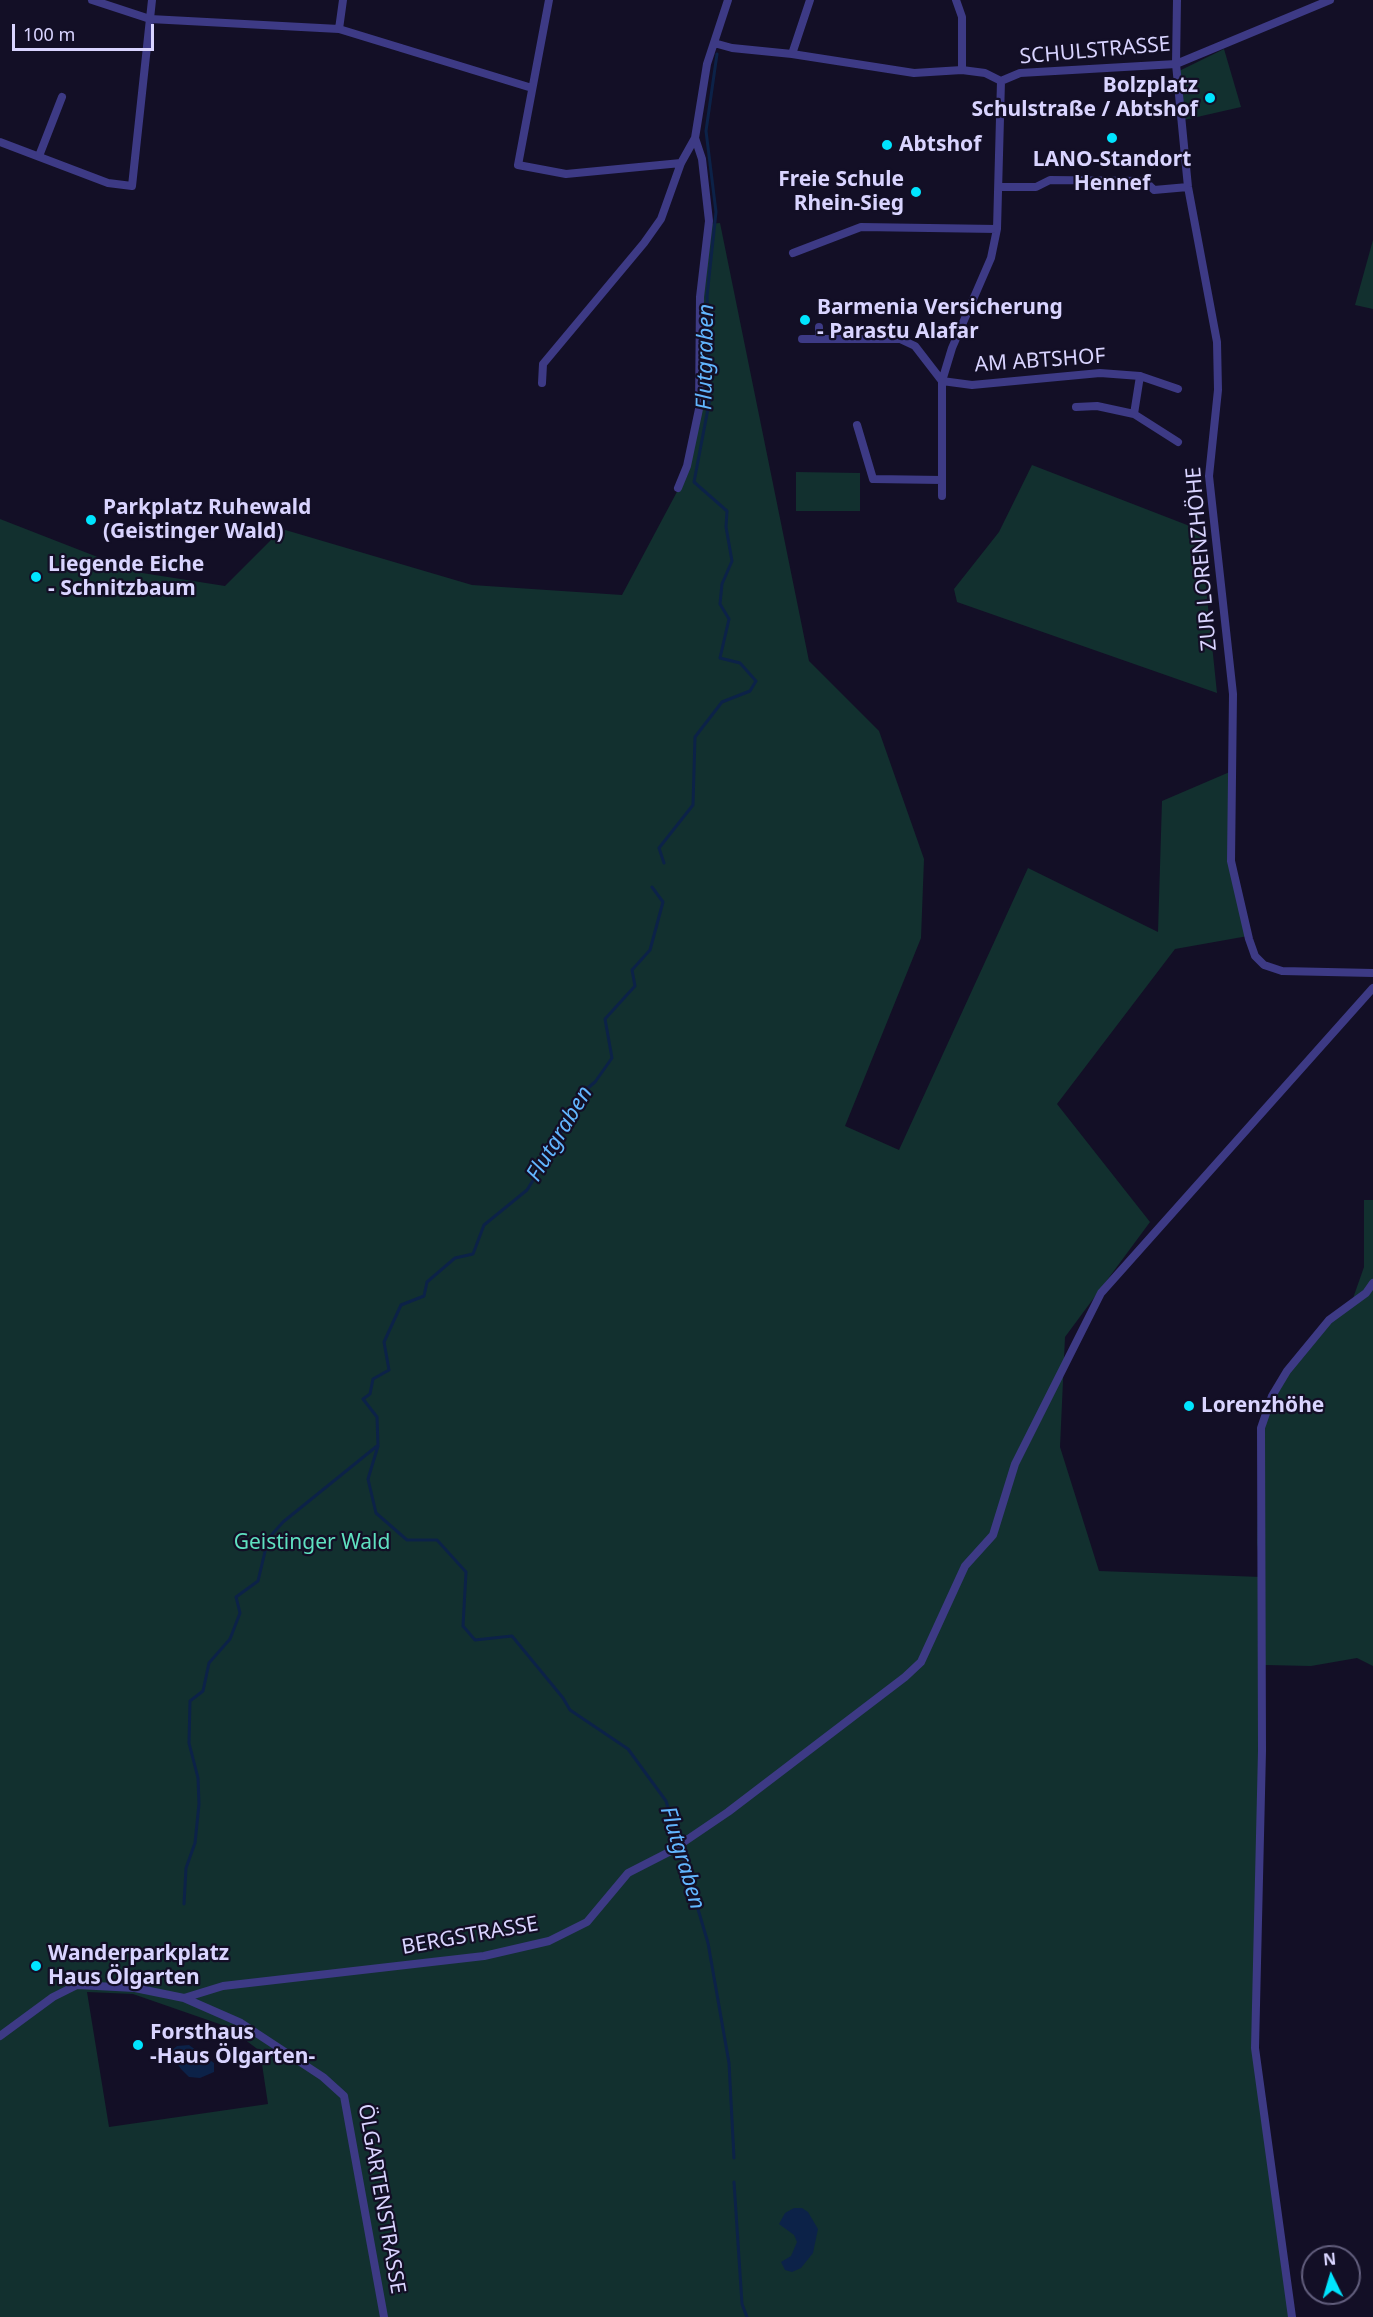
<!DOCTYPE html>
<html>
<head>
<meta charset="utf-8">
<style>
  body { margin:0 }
  #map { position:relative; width:1373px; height:2317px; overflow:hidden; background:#130f26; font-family:"Noto Sans",sans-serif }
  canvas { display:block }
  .north { position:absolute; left:1301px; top:2245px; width:60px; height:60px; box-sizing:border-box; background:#130f26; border:2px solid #625e7d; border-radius:50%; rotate:355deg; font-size:16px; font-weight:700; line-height:24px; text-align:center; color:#d9d4ff }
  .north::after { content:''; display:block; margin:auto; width:21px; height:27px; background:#00e5ff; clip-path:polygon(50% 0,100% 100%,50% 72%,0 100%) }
  .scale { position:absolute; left:12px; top:24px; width:142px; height:27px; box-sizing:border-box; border:3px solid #d9d4ff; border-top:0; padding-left:8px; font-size:18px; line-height:21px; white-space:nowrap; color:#d9d4ff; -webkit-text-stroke:4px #130f26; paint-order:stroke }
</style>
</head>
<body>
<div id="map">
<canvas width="1373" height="2317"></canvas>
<div class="north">N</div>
<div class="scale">100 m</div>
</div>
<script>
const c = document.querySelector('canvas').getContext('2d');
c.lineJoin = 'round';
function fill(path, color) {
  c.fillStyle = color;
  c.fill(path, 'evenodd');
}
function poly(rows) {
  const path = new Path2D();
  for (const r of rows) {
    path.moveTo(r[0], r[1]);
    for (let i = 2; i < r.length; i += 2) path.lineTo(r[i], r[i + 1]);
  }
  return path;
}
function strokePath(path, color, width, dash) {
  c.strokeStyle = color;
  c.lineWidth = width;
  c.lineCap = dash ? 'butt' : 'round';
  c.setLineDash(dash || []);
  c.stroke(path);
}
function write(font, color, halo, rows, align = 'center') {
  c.font = font + ' "Noto Sans",sans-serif';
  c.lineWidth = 4.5;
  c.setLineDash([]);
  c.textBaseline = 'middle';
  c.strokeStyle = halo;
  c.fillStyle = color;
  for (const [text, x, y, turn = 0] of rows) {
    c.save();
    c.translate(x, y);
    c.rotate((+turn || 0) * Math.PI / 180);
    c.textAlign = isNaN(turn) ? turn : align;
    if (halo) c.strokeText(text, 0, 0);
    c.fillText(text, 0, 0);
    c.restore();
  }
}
fill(poly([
  [1224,49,1241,107,1184,120,1179,71],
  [720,223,809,661,879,731,924,859,921,938,845,1126,899,1150,1028,868,1158,932,1162,801,1232,771,1231,861,1248,936,1175,949,1057,1104,1150,1222,1065,1337,1060,1447,1099,1571,1261,1577,1257,1543,1259,1461,1271,1396,1318,1332,1351,1304,1364,1267,1364,1200,1373,1200,1373,1666,1357,1658,1311,1666,1265,1665,1255,2048,1292,2317,0,2317,0,519,136,572,225,586,282,529,472,585,622,595,679,488,699,409,701,297,709,224],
  [87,1992,133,1994,228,2027,260,2051,268,2104,109,2127],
  [1373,240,1373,309,1355,305],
  [1032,465,1200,530,1217,693,957,602,954,589,999,532],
  [796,472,860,473,860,511,796,511]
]), '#12302f');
fill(poly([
  [189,2045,214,2063,214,2072,200,2078,189,2077,181,2069,171,2055,172,2050,177,2046],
  [794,2208,802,2208,808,2212,818,2229,813,2253,801,2268,792,2272,785,2270,781,2262,791,2256,797,2242,794,2235,779,2224,785,2213]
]), '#0c2248');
strokePath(poly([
  [664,863,659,848,693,805,695,737,722,702,750,691,756,681,740,663,720,658,729,619,720,604,722,584,732,561,726,527,727,511,694,482,710,398,707,296,716,212,706,131,717,54],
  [652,887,663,902,650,950,632,970,635,986,605,1019,612,1058,595,1082,577,1097,555,1145,527,1190,484,1225,473,1254,455,1258,427,1282,424,1296,401,1305,384,1342,389,1370,373,1379,370,1394,363,1399,377,1417,378,1446,368,1479,376,1513,407,1540,437,1540,466,1572,463,1626,475,1640,512,1636,563,1698,570,1710,628,1749,666,1801,708,1943,729,2063,734,2158],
  [184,1904,186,1868,195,1843,199,1804,198,1778,189,1743,190,1701,203,1691,209,1663,230,1639,240,1613,236,1597,258,1581,268,1539,283,1522,377,1446],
  [734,2182,742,2304,747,2317]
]), '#0c2248', 3);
strokePath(poly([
  [92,0,150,19,339,29,532,88],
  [549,0,518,165,566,174,681,163],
  [956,0,962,17,962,70],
  [1177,0,1176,64,1188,187,1217,342,1218,390,1209,476,1233,694,1231,861,1249,939,1255,956,1264,965,1282,971,1373,973],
  [339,29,343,0],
  [714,43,732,48,792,54,914,73,962,70,985,73,1001,81,1020,73,1176,64,1330,0],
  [792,54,810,0],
  [0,142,108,183,132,186,152,0],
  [39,156,62,97],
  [999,187,1036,187,1050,180,1145,181,1154,190,1188,187],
  [793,253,861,227,997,229],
  [819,327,819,338],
  [802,339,900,339,915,346,942,381,972,385,1100,373,1140,376,1134,414,1097,406,1076,407],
  [1140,376,1178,389],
  [542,383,543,364,644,243,661,219,681,163,695,138,707,64,728,0],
  [1134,414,1178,442],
  [857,425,873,479,942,480],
  [678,488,687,466,699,409,700,297,709,221,702,159,695,138],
  [942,496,942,381,952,348,991,258,997,229,1001,81],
  [184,1998,223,1986,484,1956,549,1941,587,1922,628,1873,669,1852,728,1812,905,1677,921,1662,965,1566,993,1535,1015,1464,1101,1293,1373,988],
  [0,2036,53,1997,77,1985,135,1988,184,1998,241,2023,323,2077,344,2096,384,2317],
  [1292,2317,1255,2048,1262,1751,1261,1428,1272,1396,1287,1371,1329,1320,1366,1293,1373,1283]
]), '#3d3a85', 8);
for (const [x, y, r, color] of [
  [1210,98,6,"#00e5ff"],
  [1112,138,6,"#00e5ff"],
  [887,145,6,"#00e5ff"],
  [916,192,6,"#00e5ff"],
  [805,320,6,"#00e5ff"],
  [91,520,6,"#00e5ff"],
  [36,577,6,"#00e5ff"],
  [1189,1406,6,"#00e5ff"],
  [36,1966,6,"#00e5ff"],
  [138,2045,6,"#00e5ff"]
]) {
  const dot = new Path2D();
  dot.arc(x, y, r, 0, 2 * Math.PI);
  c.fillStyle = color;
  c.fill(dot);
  strokePath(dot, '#130f26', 2);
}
write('21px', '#d9d4ff', '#130f26', [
  ["SCHULSTRASSE",1095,51,-5],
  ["AM ABTSHOF",1040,361,-4],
  ["ZUR LORENZHÖHE",1202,559,-95],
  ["BERGSTRASSE",470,1936,-10],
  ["ÖLGARTENSTRASSE",381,2199,80]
]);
write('bold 21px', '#d9d4ff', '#130f26', [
  ["Bolzplatz",1198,86,"right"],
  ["Schulstraße / Abtshof",1198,110,"right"],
  ["Abtshof",899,145],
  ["LANO-Standort",1112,160,"center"],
  ["Hennef",1112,184,"center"],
  ["Freie Schule",904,180,"right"],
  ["Rhein-Sieg",904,204,"right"],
  ["Barmenia Versicherung",817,308],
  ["- Parastu Alafar",817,332],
  ["Parkplatz Ruhewald",103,508],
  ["(Geistinger Wald)",103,532],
  ["Liegende Eiche",48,565],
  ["- Schnitzbaum",48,589],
  ["Lorenzhöhe",1201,1406],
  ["Wanderparkplatz",48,1954],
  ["Haus Ölgarten",48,1978],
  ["Forsthaus",150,2033],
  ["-Haus Ölgarten-",150,2057]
], 'left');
write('21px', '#5fe0c0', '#130f26', [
  ["Geistinger Wald",312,1543]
]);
write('italic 22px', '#62b6ff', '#130f26', [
  ["Flutgraben",706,357,-89],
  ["Flutgraben",560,1134,-59],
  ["Flutgraben",682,1858,73]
]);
</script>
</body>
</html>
